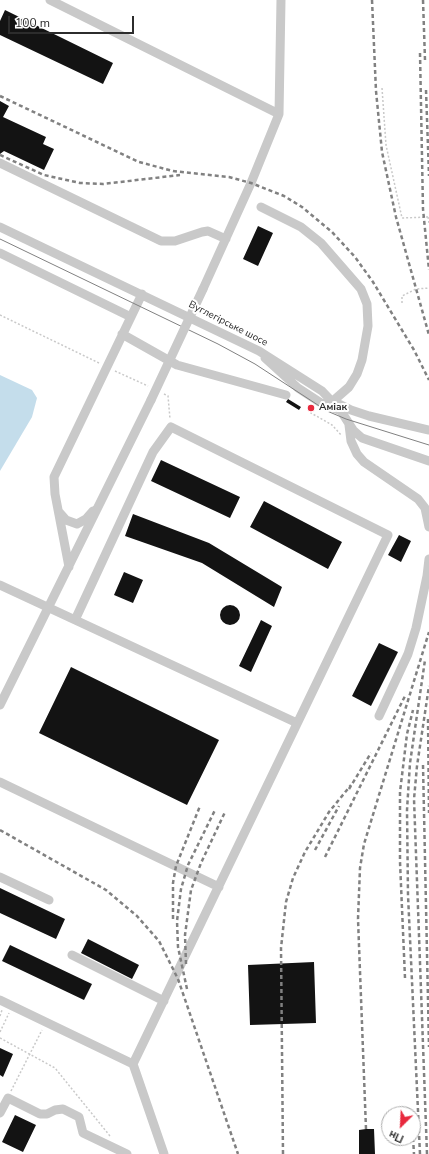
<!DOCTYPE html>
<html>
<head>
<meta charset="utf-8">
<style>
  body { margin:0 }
  #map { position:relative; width:429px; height:1154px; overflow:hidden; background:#fff; font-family:"Nunito Sans",sans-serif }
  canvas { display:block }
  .north { position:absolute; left:381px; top:1106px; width:40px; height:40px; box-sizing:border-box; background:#fff; border:1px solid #ababab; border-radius:50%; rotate:204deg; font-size:11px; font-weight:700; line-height:16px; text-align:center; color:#2c2c2c }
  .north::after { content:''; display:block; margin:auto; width:14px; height:18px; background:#e8293d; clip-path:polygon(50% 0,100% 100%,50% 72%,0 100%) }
  .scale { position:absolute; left:8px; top:16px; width:126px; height:18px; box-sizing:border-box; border:2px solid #2c2c2c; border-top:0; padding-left:5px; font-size:12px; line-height:14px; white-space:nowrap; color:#2c2c2c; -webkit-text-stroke:3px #fff; paint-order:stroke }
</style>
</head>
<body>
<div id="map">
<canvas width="429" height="1154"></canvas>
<div class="north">Пн</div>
<div class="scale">100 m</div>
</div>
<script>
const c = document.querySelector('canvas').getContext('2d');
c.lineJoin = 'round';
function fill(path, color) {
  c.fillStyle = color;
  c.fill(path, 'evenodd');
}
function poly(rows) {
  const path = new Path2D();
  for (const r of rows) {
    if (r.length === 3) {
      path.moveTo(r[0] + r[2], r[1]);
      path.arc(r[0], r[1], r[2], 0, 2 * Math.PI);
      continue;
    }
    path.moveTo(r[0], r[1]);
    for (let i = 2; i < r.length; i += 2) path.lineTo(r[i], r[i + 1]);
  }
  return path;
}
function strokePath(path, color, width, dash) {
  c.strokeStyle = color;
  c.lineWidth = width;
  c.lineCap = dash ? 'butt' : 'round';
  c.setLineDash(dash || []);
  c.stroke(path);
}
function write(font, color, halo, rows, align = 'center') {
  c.font = font + ' "Nunito Sans",sans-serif';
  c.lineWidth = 4;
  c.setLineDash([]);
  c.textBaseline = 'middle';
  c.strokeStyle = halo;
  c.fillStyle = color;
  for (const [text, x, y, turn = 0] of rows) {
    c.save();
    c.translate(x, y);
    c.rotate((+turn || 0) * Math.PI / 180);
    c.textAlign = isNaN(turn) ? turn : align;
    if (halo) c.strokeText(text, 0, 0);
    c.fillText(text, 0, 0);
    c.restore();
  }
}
fill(poly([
  [0,375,32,390,37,398,32,417,0,471]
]), '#c4ddeb');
fill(poly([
  [5,10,113,63,103,84,0,35,0,21],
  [0,101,9,106,3,117,46,137,43,144,54,149,44,170,4,151,0,154],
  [258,226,273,233,258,266,243,259],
  [288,399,301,407,299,410,286,402],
  [161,460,240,497,230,518,151,481],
  [264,501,342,542,328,569,250,527],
  [133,514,209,543,282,587,274,607,202,563,125,536],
  [399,535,411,541,401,562,388,555],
  [124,572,143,580,133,603,114,595],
  [230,615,10],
  [261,620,272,626,251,672,239,666],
  [379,643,398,652,371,706,352,696],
  [71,667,219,740,187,805,39,733],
  [0,888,65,919,56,939,0,913],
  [88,939,139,965,132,979,81,953],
  [10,945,92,984,84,1000,2,961],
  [314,962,316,1023,250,1025,248,965],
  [0,1048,13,1054,3,1077,0,1075],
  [15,1115,36,1125,23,1152,2,1142],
  [366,1129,374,1129,375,1154,359,1154,359,1130]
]), '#131313');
strokePath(poly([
  [382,88,386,145,402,218,429,217],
  [428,217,429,223],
  [402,303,402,296,416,289,429,288],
  [0,315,99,363],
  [115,371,148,386],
  [164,394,168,396,170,419],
  [311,408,311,413,332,425,342,436],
  [0,1016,2,1010],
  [0,1032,9,1013],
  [0,1038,55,1068,110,1136],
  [11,1091,42,1030]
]), '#c9c9c9', 1.5, [2, 2]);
strokePath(poly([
  [50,0,279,114],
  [0,163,161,241,175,241,202,232,208,231,226,239],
  [261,207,301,227,321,243,361,289,367,304,368,326,362,360,357,374,349,387,333,401,351,410,369,416,429,430],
  [0,227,259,351,322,391,341,411,353,430,362,438,429,461],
  [0,253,131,317],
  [203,289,251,183,279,114,281,0],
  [122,334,177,365,286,395],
  [265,358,298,388,321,403,341,411],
  [349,425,351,441,357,454,364,462,418,499,425,508,429,527],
  [59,512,66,520,77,524,86,519,93,511],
  [69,567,55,494,54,477,142,294],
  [0,585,297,723],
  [75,620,153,452,171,427,388,535,133,1064],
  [0,705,151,400],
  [379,716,408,654,416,628,427,576,429,559],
  [0,782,219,887],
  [0,877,49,900],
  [72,955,164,1001],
  [0,1000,133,1064,164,1154],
  [0,1113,8,1098,40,1114,47,1114,55,1110,63,1109,79,1117,83,1133,127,1154]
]), '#c9c9c9', 9);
strokePath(poly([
  [0,239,218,344,255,364,327,411,346,419,429,445]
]), '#818181', 1);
strokePath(poly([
  [372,0,376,91,382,152,396,217,429,335],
  [423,0,425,60],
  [420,53,423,209,429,270],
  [426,90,429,176],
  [0,96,139,162,173,171,229,177,251,183,284,196,302,207,332,232,355,257,373,282,414,350,429,380],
  [0,155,44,175,80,183,103,184,180,175],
  [428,719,429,813],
  [423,765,429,1047],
  [349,789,371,753],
  [0,830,106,890,137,916,159,941,178,979,238,1154],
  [315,850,339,806],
  [325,857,405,696],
  [173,919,173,883,176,866,200,806],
  [186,964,185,935,191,890,201,863,225,812],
  [405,978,400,862,400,792,407,734,413,710],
  [187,989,178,947,177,921,181,889,188,865,215,810],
  [366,1129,358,919,360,868,364,844,429,632],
  [413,1138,414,1154],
  [283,1154,281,948,286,902,293,878,305,852,329,812,351,785],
  [420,1154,408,895,407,810,410,763,425,660],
  [427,1154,414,799,417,766,429,686]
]), '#818181', 2.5, [4, 3]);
strokePath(poly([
  [151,400,203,289]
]), '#c9c9c9', 9);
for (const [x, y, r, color] of [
  [311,408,4,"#e8293d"]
]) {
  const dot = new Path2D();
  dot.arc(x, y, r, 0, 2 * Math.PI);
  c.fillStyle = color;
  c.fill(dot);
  strokePath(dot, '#fff', 1.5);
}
write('10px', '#2c2c2c', '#fff', [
  ["Вуглегірське шосе",228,324,27]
]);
write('bold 10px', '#2c2c2c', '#fff', [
  ["Аміак",319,408]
], 'left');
</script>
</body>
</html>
